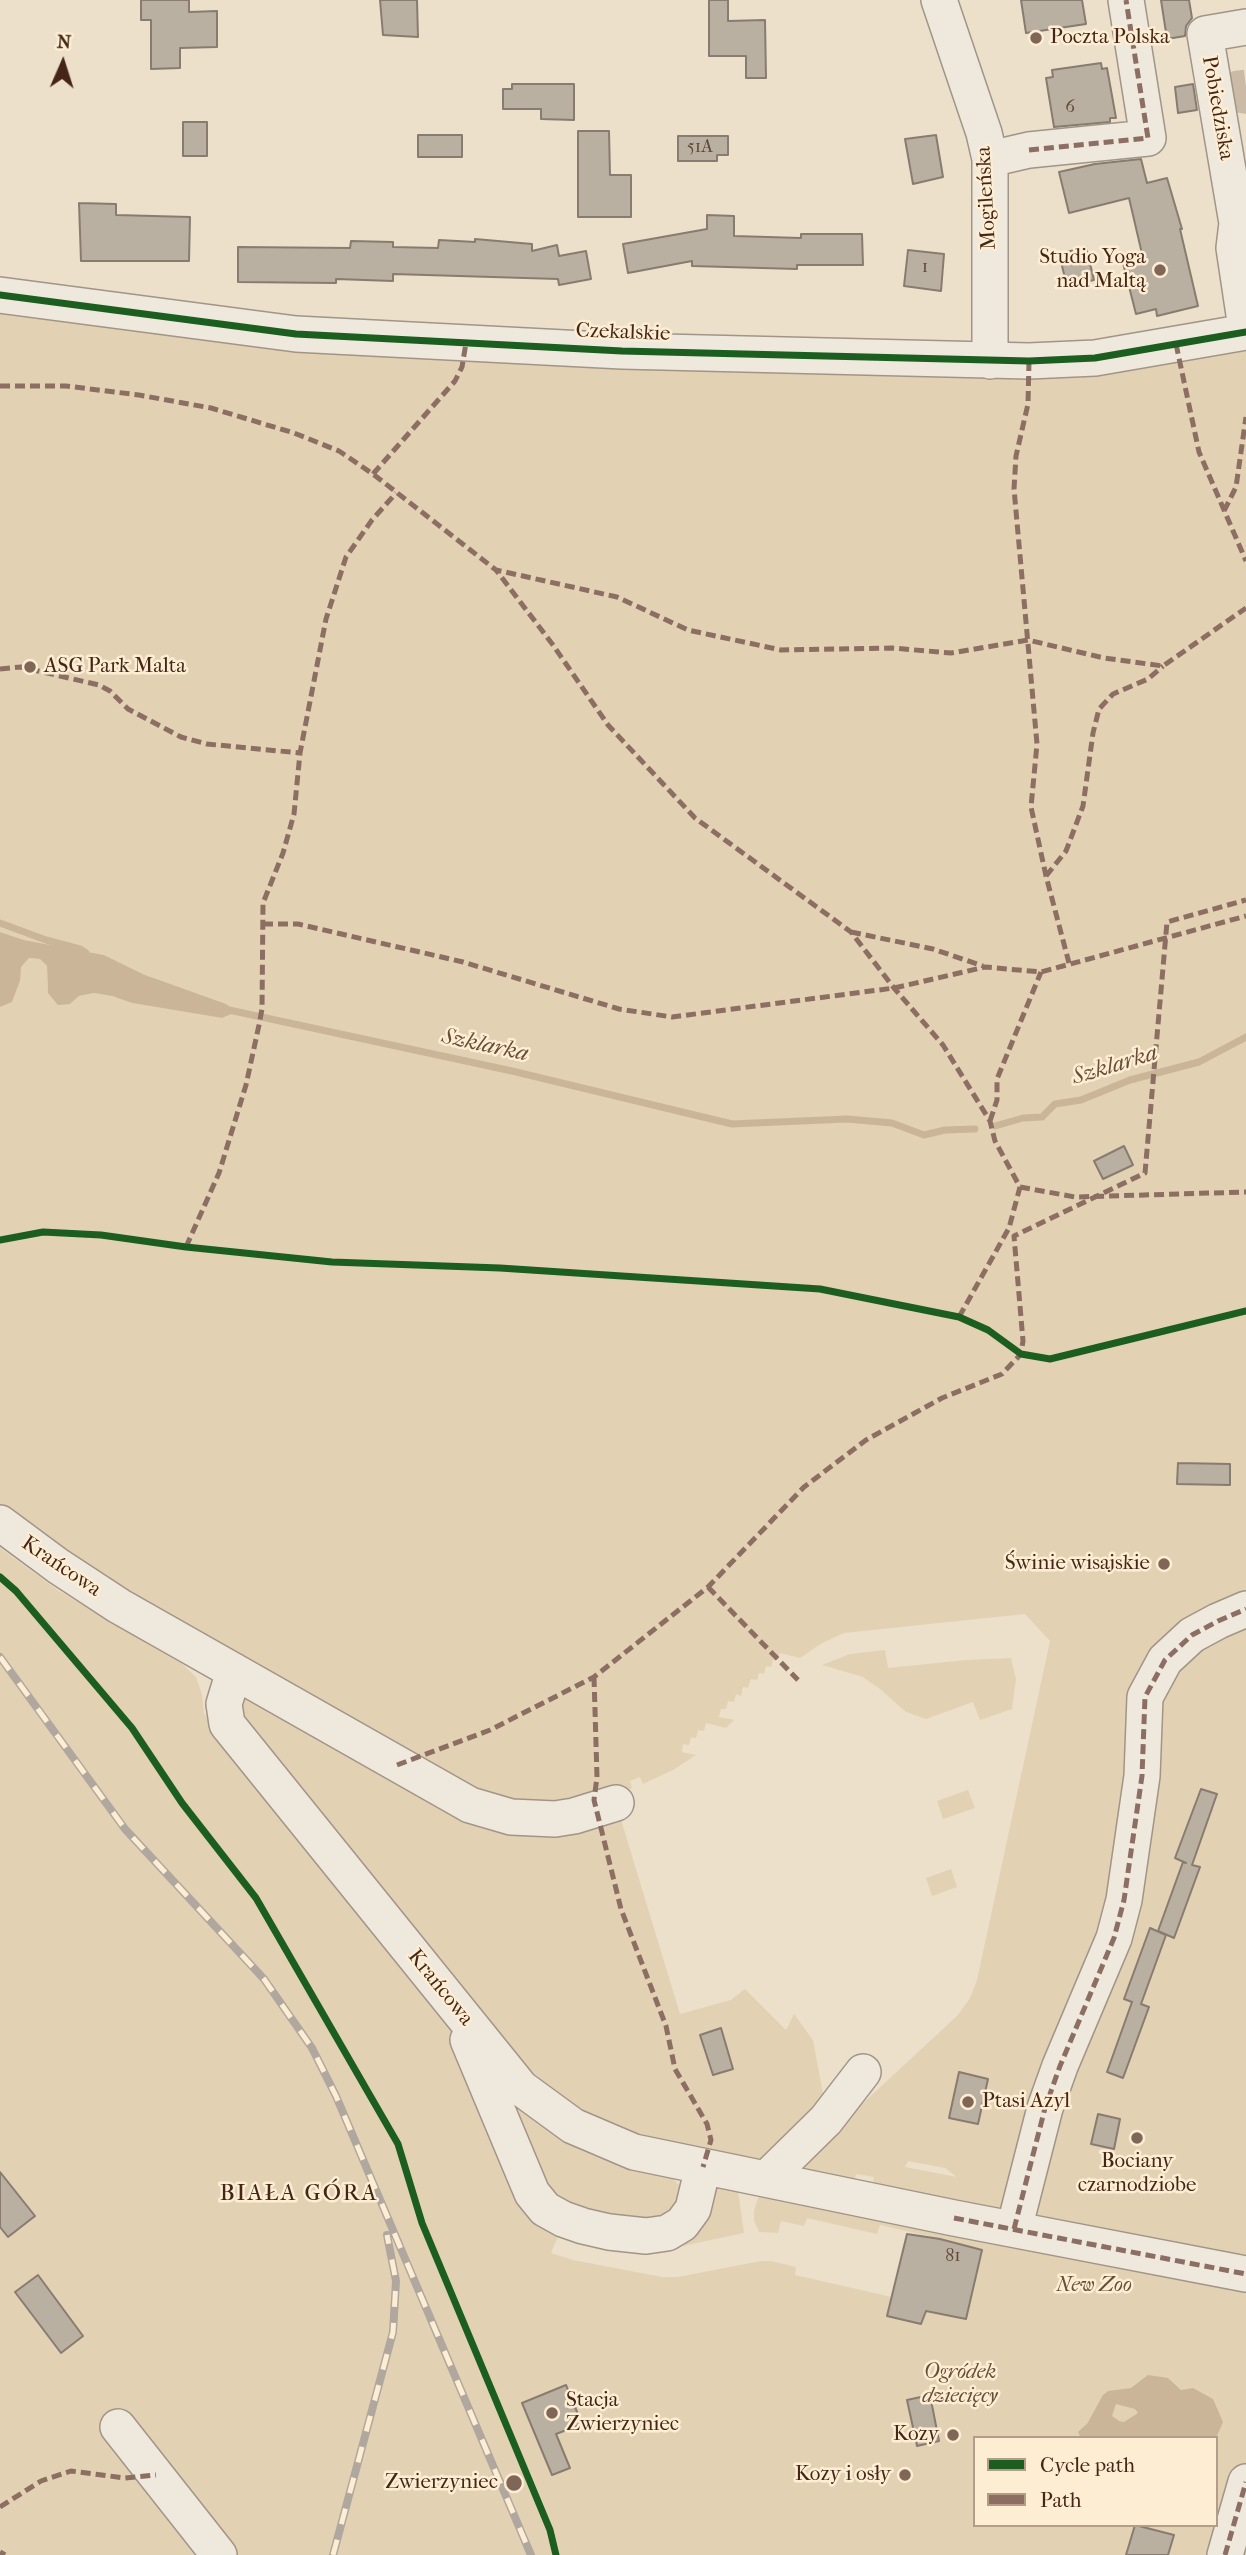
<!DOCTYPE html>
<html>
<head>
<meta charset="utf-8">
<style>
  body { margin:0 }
  #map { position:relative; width:1246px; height:2555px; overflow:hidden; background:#ece0ca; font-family:"IM FELL French Canon",serif }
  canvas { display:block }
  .legend { position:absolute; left:973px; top:2436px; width:245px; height:91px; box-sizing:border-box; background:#fcedd3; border:2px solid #b39d88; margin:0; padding:9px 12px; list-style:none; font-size:21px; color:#452517 }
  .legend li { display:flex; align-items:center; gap:14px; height:35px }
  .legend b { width:35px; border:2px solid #b39d88 }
  .north { position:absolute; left:28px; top:28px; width:70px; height:70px; -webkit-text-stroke:5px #fcedd3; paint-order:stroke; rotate:3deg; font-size:19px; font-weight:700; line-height:28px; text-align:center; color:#452517 }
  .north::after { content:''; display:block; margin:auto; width:24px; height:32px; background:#452517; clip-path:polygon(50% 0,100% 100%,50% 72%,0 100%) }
</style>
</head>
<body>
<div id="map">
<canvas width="1246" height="2555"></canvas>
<ul class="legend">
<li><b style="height:9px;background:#1b5e20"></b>Cycle path</li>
<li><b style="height:9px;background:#8d6e63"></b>Path</li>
</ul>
<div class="north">N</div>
</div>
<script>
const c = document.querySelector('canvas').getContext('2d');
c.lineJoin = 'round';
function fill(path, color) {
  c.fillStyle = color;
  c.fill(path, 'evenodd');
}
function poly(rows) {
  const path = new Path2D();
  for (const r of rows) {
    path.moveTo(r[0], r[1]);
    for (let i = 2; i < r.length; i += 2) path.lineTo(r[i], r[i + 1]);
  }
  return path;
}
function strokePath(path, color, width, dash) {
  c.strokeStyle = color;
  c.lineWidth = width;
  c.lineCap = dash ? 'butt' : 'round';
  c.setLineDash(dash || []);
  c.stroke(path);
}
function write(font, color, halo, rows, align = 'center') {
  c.font = font + ' "IM FELL French Canon",serif';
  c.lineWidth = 5;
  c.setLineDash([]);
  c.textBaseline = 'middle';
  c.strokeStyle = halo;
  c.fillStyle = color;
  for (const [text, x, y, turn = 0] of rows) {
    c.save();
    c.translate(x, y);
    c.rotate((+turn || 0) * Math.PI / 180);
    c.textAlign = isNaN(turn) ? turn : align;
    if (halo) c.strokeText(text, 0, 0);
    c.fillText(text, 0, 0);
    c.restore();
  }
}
fill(poly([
  [0,306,394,354,1246,340,1246,2555,0,2555,0,1548,59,1591,182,1664,196,1677,202,1694,204,1713,209,1720,214,1720,446,2013,560,2232,551,2253,573,2260,662,2277,678,2277,761,2261,771,2261,796,2267,795,2275,896,2298,947,2249,949,2241,880,2225,877,2234,807,2218,804,2226,781,2221,778,2233,759,2232,754,2220,754,2211,761,2189,872,2190,874,2177,856,2174,853,2186,796,2170,834,2130,958,2015,970,1998,977,1980,1050,1641,1025,1614,844,1633,822,1643,800,1658,780,1653,778,1660,773,1660,771,1667,766,1666,764,1674,759,1673,757,1680,751,1679,748,1688,743,1687,741,1696,736,1694,734,1702,728,1701,726,1709,721,1709,719,1717,734,1720,726,1728,706,1723,704,1731,698,1730,696,1738,691,1737,689,1745,683,1744,682,1752,696,1755,673,1770,643,1784,640,1777,630,1781,632,1788,591,1804,493,1805,238,1661,0,1510,0,1007,12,1002,20,981,20,967,29,958,40,959,47,966,48,993,70,1004,79,996,94,993,112,996,132,1003,222,1018,235,1012,145,975,104,955,24,940,0,932],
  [908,2161,945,2168,957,2177,905,2167],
  [975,2438,1216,2438,1216,2525,975,2525],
  [885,1650,888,1668,966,1660,1011,1658,1016,1679,1012,1709,980,1720,973,1702,926,1719,906,1712,880,1689,863,1677,822,1665,850,1654],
  [250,1695,460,1811,619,1813,680,2014,731,2000,745,1989,786,2030,794,2014,813,2040,824,2099,759,2162,668,2143,628,2132,591,2115,556,2094,527,2067,244,1719,238,1702],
  [968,1790,975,1808,943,1819,937,1801],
  [951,1869,957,1887,932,1896,926,1878],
  [501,2085,673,2178,682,2189,667,2227,552,2204],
  [737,2185,744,2233,668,2249,708,2186]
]), '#e3d1b3');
fill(poly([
  [0,932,24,940,104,955,145,975,226,1004,236,1012,222,1018,132,1003,112,996,94,993,79,996,70,1004,58,1005,48,993,47,966,40,959,29,958,21,967,20,981,12,1002,0,1007],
  [1148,2375,1168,2378,1181,2390,1193,2388,1213,2399,1223,2422,1216,2438,1081,2438,1078,2432,1087,2424,1103,2395,1108,2391,1131,2388],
  [1116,2404,1135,2409,1138,2413,1124,2422,1119,2421,1112,2416]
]), '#cab599');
strokePath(poly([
  [0,923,46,940,80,949,86,953],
  [229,1010,512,1071,732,1124,847,1119,892,1123,924,1135,945,1130,975,1129],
  [995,1126,1023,1118,1042,1117,1055,1104,1081,1100,1130,1080,1199,1062,1246,1037]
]), '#cab599', 7);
const building = poly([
  [141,0,189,0,189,12,217,11,217,47,180,48,180,68,151,69,151,20,141,20,141,0],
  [380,0,417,0,418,37,383,35,380,0],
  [709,0,728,0,728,21,765,20,766,78,746,78,746,56,709,56,709,0],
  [1021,0,1082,0,1086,24,1026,33,1021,0],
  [1161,0,1189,0,1192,18,1186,26,1185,36,1167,39,1161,0],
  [1101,63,1102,69,1107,68,1116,118,1110,118,1110,122,1054,127,1046,78,1053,77,1052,70,1101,63],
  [512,84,574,84,574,120,541,119,541,109,503,109,503,89,512,89,512,84],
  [1193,84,1197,110,1178,113,1175,87,1193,84],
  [183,122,207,122,207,156,183,156,183,122],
  [578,131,609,131,610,175,631,175,631,217,578,217,578,131],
  [418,135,462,135,462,157,418,157,418,135],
  [936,135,943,177,913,184,905,139,936,135],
  [678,136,728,136,728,155,717,155,717,161,678,161,678,136],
  [1141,159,1147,183,1167,178,1182,229,1180,229,1198,306,1157,316,1156,309,1136,314,1123,263,1143,258,1129,198,1069,213,1059,172,1095,164,1141,159],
  [79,203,116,204,116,215,190,217,189,261,81,261,79,203],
  [707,215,734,216,734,236,801,238,801,234,862,234,863,265,797,265,797,269,692,266,692,261,628,273,623,244,707,229,707,215],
  [475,239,532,244,532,251,557,245,559,256,586,251,591,279,559,285,558,279,393,274,393,281,336,279,336,283,238,282,238,247,350,248,351,241,393,242,393,247,438,248,439,240,475,242,475,239],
  [1086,247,1094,280,1067,286,1059,254,1086,247],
  [908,250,944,254,941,291,904,286,908,250],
  [1124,1146,1133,1165,1103,1179,1094,1161,1124,1146],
  [1178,1463,1230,1464,1230,1485,1177,1484,1178,1463],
  [1201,1789,1217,1794,1192,1865,1200,1867,1174,1938,1158,1931,1183,1862,1186,1863,1175,1858,1201,1789],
  [1150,1928,1166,1935,1141,2004,1149,2007,1123,2078,1107,2072,1132,2002,1124,1999,1150,1928],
  [721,2028,733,2069,713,2075,700,2035,721,2028],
  [959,2072,988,2079,978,2124,949,2118,959,2072],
  [1098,2114,1120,2119,1114,2149,1091,2144,1098,2114],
  [0,2172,35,2216,8,2237,0,2227,0,2172],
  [907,2234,940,2239,982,2250,966,2319,926,2311,921,2324,887,2316,907,2234],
  [38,2275,83,2336,61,2353,15,2292,38,2275],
  [566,2385,582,2424,556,2434,570,2468,552,2475,522,2403,566,2385],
  [930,2395,939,2441,917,2446,907,2400,930,2395],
  [1135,2525,1174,2535,1168,2555,1126,2555,1135,2525]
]);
fill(building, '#bab0a1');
strokePath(building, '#887c70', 2);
strokePath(poly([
  [1234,112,1238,88,1246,87]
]), '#cbbba6', 35, [35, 18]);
const minor = poly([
  [939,0,984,133,990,159,990,361],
  [990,159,1029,150,1148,138,1126,0],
  [1246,222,1237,223,1234,248,1246,328],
  [1237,223,1205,34,1246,27],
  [0,295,296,334,622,351,1029,361,1095,358,1246,332],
  [0,1523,58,1566,119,1606,470,1805,511,1817,555,1819,574,1816,616,1803],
  [234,1671,224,1704,227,1724,521,2088,573,2126,634,2152,954,2218,1246,2274],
  [468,2040,532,2193,545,2209,563,2219,583,2226,609,2232,646,2236,667,2233,682,2224,693,2209,703,2167],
  [766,2179,826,2120,863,2072],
  [1014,2229,1045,2108,1060,2066,1114,1938,1124,1900,1142,1776,1145,1697,1165,1660,1192,1635,1218,1621,1246,1609],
  [118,2427,219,2555],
  [1225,2555,1246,2482]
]);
strokePath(minor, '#a09587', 38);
strokePath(minor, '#efe8dd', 35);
const rail = poly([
  [0,1657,125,1829,264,1979,312,2048,336,2096,531,2555],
  [333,2555,393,2332,396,2281,387,2235]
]);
strokePath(rail, '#b0a79e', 8);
strokePath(rail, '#fcedd3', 5, [16]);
strokePath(poly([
  [1029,150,1148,138,1126,0],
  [1176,344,1199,452,1246,561],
  [1029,361,1028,404,1016,456,1014,489,1037,744,1031,807,1046,876,1069,963],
  [0,386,66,386,139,395,211,408,294,433,339,451,373,474,496,570],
  [373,474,455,381,462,367,466,343],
  [1224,511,1236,487,1246,417],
  [0,669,21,667,99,685,110,691,128,709,181,737,207,744,300,753],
  [1046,876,1066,851,1083,806,1093,733,1099,709,1113,694,1148,679,1163,666],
  [263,924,298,924,463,962,619,1009,672,1017,894,988,985,967,1041,972,1246,916],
  [851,932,933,949,983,966],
  [990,1121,997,1100,997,1079,1041,972],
  [1020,1187,1075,1197,1246,1192],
  [186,1247,219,1173,246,1085,259,1025,262,1009,263,903,283,853,294,814,300,753,326,619,346,557,372,520,396,493],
  [959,1317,1009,1228,1020,1187,995,1141,990,1121,943,1045,894,988,851,932,695,818,608,725,553,645,496,570,617,597,688,630,781,650,892,648,951,653,1028,640,1104,658,1163,666,1246,608],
  [708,1587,798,1680],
  [594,1677,597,1777,594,1800,621,1909,666,2026,675,2069,707,2124,711,2140,703,2167],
  [397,1765,490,1730,594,1677,708,1587,804,1487,866,1440,942,1398,1002,1374,1021,1354,1023,1341,1014,1236,1145,1173,1167,922,1246,900],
  [954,2218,1246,2274],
  [1014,2229,1045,2108,1060,2066,1114,1938,1124,1900,1142,1776,1145,1697,1165,1660,1192,1635,1218,1621,1246,1609],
  [0,2507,41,2481,71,2471,125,2478,156,2475],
  [0,2552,5,2555],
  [1225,2555,1246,2482]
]), '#8d6e63', 5, [10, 5]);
strokePath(poly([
  [0,295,296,334,622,351,1029,361,1095,358,1246,332],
  [0,1240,43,1232,101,1235,186,1247,332,1262,500,1268,820,1289,959,1317,988,1330,1021,1354,1050,1359,1246,1311],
  [0,1577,16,1591,132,1728,182,1803,256,1898,398,2144,422,2223,550,2530,556,2555]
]), '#1b5e20', 7);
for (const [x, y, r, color] of [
  [1036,38,7,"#7f6656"],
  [1160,270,7,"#7f6656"],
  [30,667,7,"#7f6656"],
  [1164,1564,7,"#7f6656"],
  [968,2102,7,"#7f6656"],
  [1137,2138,7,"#7f6656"],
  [552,2413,7,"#7f6656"],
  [953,2435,7,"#7f6656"],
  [905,2475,7,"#7f6656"],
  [514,2483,9,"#7f6656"]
]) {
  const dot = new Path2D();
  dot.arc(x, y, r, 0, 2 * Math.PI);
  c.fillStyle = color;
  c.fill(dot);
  strokePath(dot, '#fcedd3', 2.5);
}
write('18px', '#62483a', null, [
  ["6",1070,108],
  ["51A",700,148],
  ["1",925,268],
  ["81",953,2257]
]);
write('21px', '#452517', '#fcedd3', [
  ["Poczta Polska",1050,38,"left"],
  ["Studio Yoga",1146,258],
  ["nad Maltą",1146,282],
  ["ASG Park Malta",44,667,"left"],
  ["Świnie wisajskie",1150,1564],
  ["Ptasi Azyl",982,2102,"left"],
  ["Bociany",1137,2162,"center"],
  ["czarnodziobe",1137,2186,"center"],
  ["Stacja",566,2401,"left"],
  ["Zwierzyniec",566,2425,"left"],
  ["Kozy",939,2435],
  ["Kozy i osły",891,2475],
  ["Zwierzyniec",498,2483]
], 'right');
write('21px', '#452517', '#fcedd3', [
  ["Pobiedziska",1217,108,80],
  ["Mogileńska",987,198,-93],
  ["Czekalskie",623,333,2],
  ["Krańcowa",61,1567,34],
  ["Krańcowa",440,1988,51]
]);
write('italic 21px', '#6a4d39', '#fcedd3', [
  ["New Zoo",1094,2286],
  ["Ogródek",960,2373],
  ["dziecięcy",960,2397]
]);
write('italic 23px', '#694b38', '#fcedd3', [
  ["Szklarka",485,1046,12],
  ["Szklarka",1115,1066,-17]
]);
c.letterSpacing = '2px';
write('23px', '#452517', '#fcedd3', [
  ["BIAŁA GÓRA",299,2194]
]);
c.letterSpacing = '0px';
</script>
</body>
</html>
